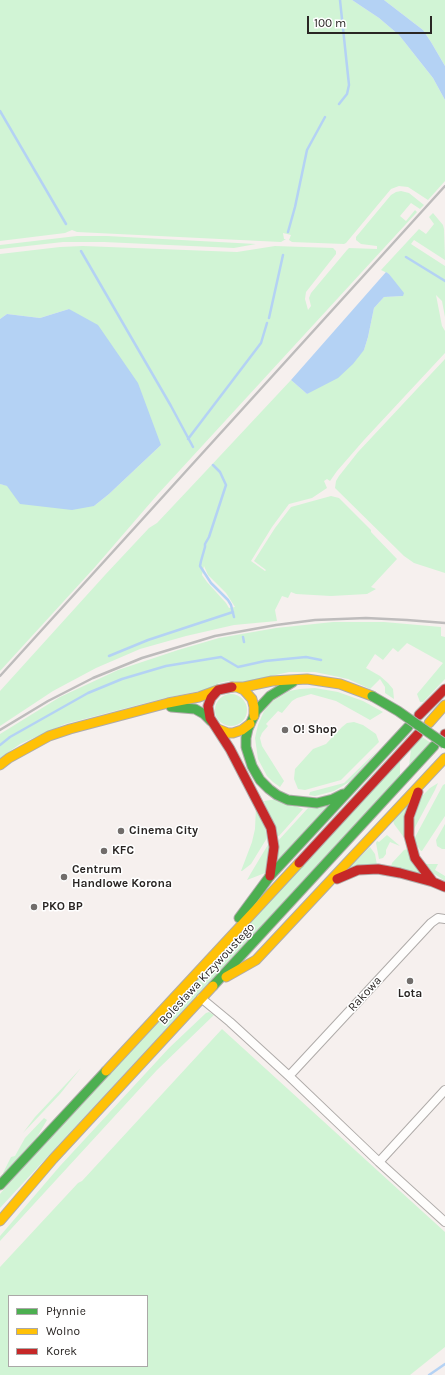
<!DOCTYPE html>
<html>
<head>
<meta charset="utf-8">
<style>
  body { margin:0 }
  #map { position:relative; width:445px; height:1375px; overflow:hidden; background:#f6f0ee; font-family:Karla,sans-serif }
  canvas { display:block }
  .legend { position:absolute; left:8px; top:1295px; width:140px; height:72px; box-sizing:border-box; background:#fff; border:1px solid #aaa8a7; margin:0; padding:5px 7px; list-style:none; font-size:12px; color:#2a2624 }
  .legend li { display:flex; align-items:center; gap:8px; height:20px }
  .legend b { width:20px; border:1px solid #aaa8a7 }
  .scale { position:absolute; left:307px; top:16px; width:125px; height:18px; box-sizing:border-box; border:2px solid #2a2624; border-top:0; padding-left:5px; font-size:12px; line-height:14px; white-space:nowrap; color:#2a2624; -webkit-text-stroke:3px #fff; paint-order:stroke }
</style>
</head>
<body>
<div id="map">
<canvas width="445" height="1375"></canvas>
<ul class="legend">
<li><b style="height:5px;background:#4caf50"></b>Płynnie</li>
<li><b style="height:5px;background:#ffc107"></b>Wolno</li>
<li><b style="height:5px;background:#c62828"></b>Korek</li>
</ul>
<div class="scale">100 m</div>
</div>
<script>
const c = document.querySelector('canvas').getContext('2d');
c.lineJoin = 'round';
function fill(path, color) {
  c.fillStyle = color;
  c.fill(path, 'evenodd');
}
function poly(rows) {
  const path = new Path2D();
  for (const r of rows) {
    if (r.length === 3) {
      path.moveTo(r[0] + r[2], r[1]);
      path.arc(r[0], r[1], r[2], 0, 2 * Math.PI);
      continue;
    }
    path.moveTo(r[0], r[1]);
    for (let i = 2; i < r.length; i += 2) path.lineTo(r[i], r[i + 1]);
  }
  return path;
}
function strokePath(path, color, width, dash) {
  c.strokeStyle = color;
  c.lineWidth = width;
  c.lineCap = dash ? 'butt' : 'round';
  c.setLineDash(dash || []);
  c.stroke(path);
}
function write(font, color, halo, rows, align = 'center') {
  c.font = font + ' Karla,sans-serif';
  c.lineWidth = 3;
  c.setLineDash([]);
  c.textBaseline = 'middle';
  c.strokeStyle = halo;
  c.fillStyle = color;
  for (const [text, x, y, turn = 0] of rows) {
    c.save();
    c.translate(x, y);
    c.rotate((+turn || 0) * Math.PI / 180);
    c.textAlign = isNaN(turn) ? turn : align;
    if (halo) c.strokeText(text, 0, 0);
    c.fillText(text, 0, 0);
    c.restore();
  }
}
fill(poly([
  [0,0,352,0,379,18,399,35,433,78,445,100,445,181,428,200,408,187,399,186,391,189,346,243,344,244,292,242,289,240,291,235,283,233,284,239,286,239,281,242,77,232,72,230,65,233,0,241],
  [384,0,445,0,445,66,431,42,423,30],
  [401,191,409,193,424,205,420,209,411,203,400,216,406,221,415,210,417,212,158,494,95,567,0,671,0,484,94,506,109,494,161,445,69,309,40,318,7,314,0,319,0,254,60,247,83,246,237,252,275,246,333,248,336,251,336,254,306,292,305,299,308,310,311,306,309,298,311,293,347,250,349,248,377,249,377,246,361,244,356,240,356,237,391,195,396,192],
  [433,213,443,225,444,229,445,260,414,240,411,244,445,266,445,317,442,301,436,295,442,326,445,331,445,353,364,440,337,471,330,481,327,479,324,481,327,488,312,498,289,504,272,527,251,561,265,571,266,570,254,561,275,528,291,507,331,496,339,498,371,530,371,532,397,559,371,587,376,589,367,594,331,596,296,594,291,592,288,598,282,596,275,610,277,621,234,625,186,636,140,649,96,668,53,691,0,726,0,691,105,575,149,528,157,523,205,472,291,380,307,394,364,350,368,337,374,308,384,297,403,296,389,274,381,270,419,229,426,234,434,224,429,217],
  [204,566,208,575,226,593,235,607,229,608,226,603,207,582,202,575],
  [77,236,107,236,256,244,234,248,104,242,63,242,0,249,0,245],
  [445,359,445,573,414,563,404,556,335,488,336,481,339,476,358,452],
  [333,622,384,622,441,627,441,636,445,637,445,679,423,702,420,702,417,694,443,663,407,643,398,652,393,648,383,660,375,654,366,668,380,676,388,683,393,689,394,699,385,693,385,687,380,679,370,689,348,679,315,672,289,672,244,682,228,681,219,683,209,689,165,698,65,724,20,744,0,758,0,734,60,697,118,670,178,650,219,638,276,628],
  [315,688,338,692,363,701,383,712,370,720,336,701,311,694,297,698,292,701,282,713,278,711,266,724,268,726,262,733,260,738,262,746,284,781,280,787,273,782,267,776,258,759,255,738,258,725,264,711,273,701,289,691,300,689],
  [231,710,16],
  [354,722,363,725,376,734,379,742,341,780,305,790,298,789,294,779,295,769,313,749,326,744,342,727,347,723],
  [422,737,431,743,409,766,411,749],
  [378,750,351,781,334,791,315,796,309,795,310,792,344,783],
  [400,760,400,776,0,1208,0,1194,26,1163],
  [438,783,435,790,414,829,412,825,422,796,430,788],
  [445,784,445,816,422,851,421,851,413,841,443,785],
  [277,799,303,809,279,836,276,837,264,801],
  [408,805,405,839,394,824,393,820],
  [256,806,263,817,267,838,251,864,242,871,241,871,252,842,255,829],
  [328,806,278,860,277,842,308,808],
  [445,824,445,849,442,849,437,846,436,840],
  [387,835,400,846,390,842,386,850,386,854,383,858,379,859,376,843,377,841,379,842],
  [269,843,265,873,247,880,251,873],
  [370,847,375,854,377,865,348,869],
  [407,849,423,875,391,867,392,863,404,850],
  [426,864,438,864,435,870,445,876,445,881,433,873],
  [209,1012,214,1015,157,1070,0,1241,0,1236,60,1166,169,1048,206,1013],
  [222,1029,445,1232,445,1347,410,1375,0,1375,0,1267,78,1183,82,1181],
  [9,1296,147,1296,147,1366,9,1366],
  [81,1068,60,1094,23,1133,35,1117],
  [44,1118,47,1120,37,1137,4,1173,3,1173,11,1157,15,1156,25,1138]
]), '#d1f4d5');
fill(poly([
  [352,0,384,0,423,30,431,42,445,66,445,100,433,78,399,35,379,18],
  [386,272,389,274,404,293,403,296,384,297,374,308,368,337,364,350,353,364,338,378,307,394,291,380],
  [69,309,98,325,138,383,161,445,109,494,94,506,72,510,20,504,7,486,0,484,0,319,7,314,40,318]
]), '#b4d2f4');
strokePath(poly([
  [339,104,347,94,349,85,340,0],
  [0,111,66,224],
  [288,232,295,207,307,150,325,117],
  [81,251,171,406,193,447],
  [406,257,445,281],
  [269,318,283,255],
  [188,439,261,343,267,323],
  [213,465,220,472,226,485,209,537,205,544,205,547,201,561,200,566,211,583,228,600,231,605,234,617],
  [243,637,244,642],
  [109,656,148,640,233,612],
  [0,745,10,737,88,693,122,679,166,666,221,657,238,667,265,661,306,657,321,660],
  [429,1375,445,1364]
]), '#b4d2f4', 2.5);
const street = poly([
  [201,998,230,1022,289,1076,379,1162,445,1222],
  [289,1076,431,923,438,918,445,919],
  [379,1162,445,1090]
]);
const fast = poly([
  [293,682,270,696,256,711,248,729,246,738,246,747,252,766,260,780,269,789,277,795,288,800,317,803,333,799,343,794],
  [171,707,195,709,204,714,211,721],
  [239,918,270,876,408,727],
  [213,986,434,746],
  [0,1185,106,1071]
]);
const slow = poly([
  [232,687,244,687,272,681,307,679,340,684,372,696],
  [237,687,244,690,252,699,254,707,254,716],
  [429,723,445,705],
  [218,729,228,733,233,733,242,730,250,724],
  [0,765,9,758,49,736,70,729,168,703,199,697,218,690],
  [226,977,256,960,445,758],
  [106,1071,299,863],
  [0,1221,53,1159,213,986]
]);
const jam = poly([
  [232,687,218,690,211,698,208,706,210,718,230,749,271,828,274,847,270,876],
  [419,715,445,689],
  [445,734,445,735],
  [418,792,409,817,409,836,415,858,433,882],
  [299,863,418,734],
  [337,879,358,870,378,869,400,873,433,882,445,887]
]);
strokePath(street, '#afaba9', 10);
strokePath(fast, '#afaba9', 11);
strokePath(slow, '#afaba9', 11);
strokePath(jam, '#afaba9', 11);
strokePath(street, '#fefdfc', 8);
strokePath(fast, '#4caf50', 9);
strokePath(slow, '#ffc107', 9);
strokePath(jam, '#c62828', 9);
strokePath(poly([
  [0,676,445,186],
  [0,730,48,701,93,678,142,658,215,636,276,625,315,620,366,618,407,620,445,623]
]), '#bebcbc', 2.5);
const fastBridge = poly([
  [372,696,398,711,445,744]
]);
strokePath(fastBridge, '#afaba9', 11, []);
strokePath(fastBridge, '#4caf50', 9);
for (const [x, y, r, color] of [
  [285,730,4,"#716d6b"],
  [121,831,4,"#716d6b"],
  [104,851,4,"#716d6b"],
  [64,877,4,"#716d6b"],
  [34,907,4,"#716d6b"],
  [410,981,4,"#716d6b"]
]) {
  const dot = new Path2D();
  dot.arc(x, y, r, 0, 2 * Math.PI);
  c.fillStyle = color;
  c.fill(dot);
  strokePath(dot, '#fff', 1.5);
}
write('bold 12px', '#2a2624', '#fff', [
  ["O! Shop",293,730],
  ["Cinema City",129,831],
  ["KFC",112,851],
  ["Centrum",72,870],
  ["Handlowe Korona",72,884],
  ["PKO BP",42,907],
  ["Lota",410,994,"center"]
], 'left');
write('12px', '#2a2624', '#fff', [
  ["Bolesława Krzywoustego",207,974,-47],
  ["Rakowa",365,994,-47]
]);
</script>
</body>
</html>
